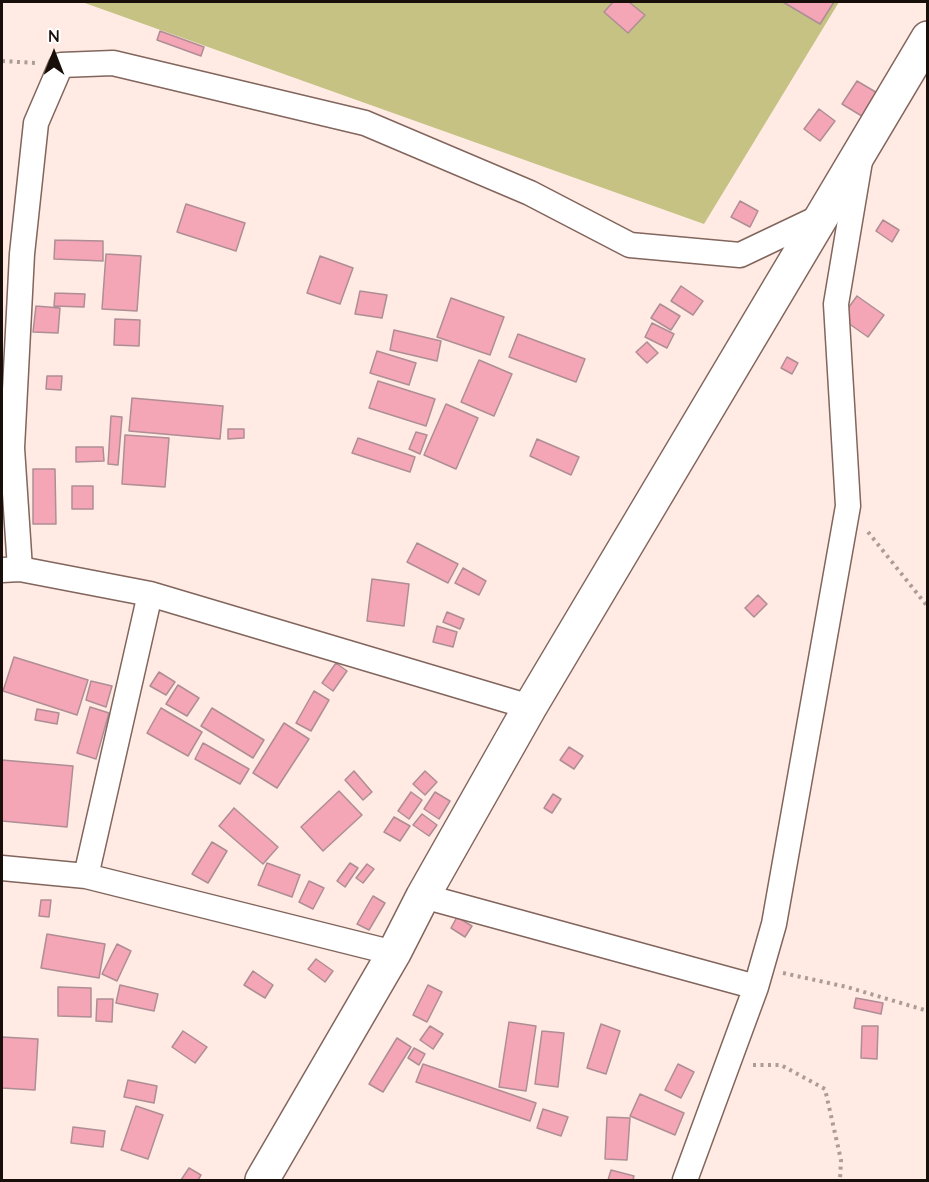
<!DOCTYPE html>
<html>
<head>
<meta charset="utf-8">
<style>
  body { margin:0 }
  #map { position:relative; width:929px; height:1182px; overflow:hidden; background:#ffebe4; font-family:Quicksand,sans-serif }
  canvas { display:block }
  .frame { position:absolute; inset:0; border:3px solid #180e0a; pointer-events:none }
  .north { position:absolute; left:24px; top:24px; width:60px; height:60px; -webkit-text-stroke:4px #fff; paint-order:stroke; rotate:0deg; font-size:16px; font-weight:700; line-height:24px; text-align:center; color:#180e0a }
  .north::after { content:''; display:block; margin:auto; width:21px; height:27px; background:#180e0a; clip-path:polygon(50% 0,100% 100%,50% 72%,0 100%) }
</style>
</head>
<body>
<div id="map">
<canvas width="929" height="1182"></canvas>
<div class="frame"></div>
<div class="north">N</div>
</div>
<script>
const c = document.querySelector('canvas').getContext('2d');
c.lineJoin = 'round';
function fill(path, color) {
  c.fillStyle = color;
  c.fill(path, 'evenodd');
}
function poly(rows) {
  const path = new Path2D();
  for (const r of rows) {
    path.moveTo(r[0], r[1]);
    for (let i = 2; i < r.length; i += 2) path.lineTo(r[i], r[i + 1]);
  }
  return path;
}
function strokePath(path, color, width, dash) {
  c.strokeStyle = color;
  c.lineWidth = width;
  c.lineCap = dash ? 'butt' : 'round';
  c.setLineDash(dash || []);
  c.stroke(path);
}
fill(poly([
  [82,2,839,2,704,224]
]), '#c5c284');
const building = poly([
  [613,2,629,2,645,15,628,33,604,12,613,2],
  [783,2,834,2,820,24,783,2],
  [160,31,204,47,201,56,157,40,160,31],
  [857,81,879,94,865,118,842,104,857,81],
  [819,109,835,121,820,141,804,129,819,109],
  [740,201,758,211,750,227,731,217,740,201],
  [186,204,245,223,236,251,177,232,186,204],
  [883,220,899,230,892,242,876,231,883,220],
  [55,240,103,241,103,261,54,259,55,240],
  [106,254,141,256,137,311,102,309,106,254],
  [320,256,353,268,340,304,307,293,320,256],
  [681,286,703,301,693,315,671,301,681,286],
  [360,291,387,295,382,318,355,314,360,291],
  [55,293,85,294,84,307,54,306,55,293],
  [857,296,884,315,868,337,841,318,857,296],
  [451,298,504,317,490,355,437,337,451,298],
  [660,304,680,316,671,330,651,318,660,304],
  [36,306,60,308,58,333,33,332,36,306],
  [115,319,140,320,139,346,114,345,115,319],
  [652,323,674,334,667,348,645,337,652,323],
  [394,330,441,341,437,361,390,350,394,330],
  [518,334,585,359,576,382,509,357,518,334],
  [647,342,658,353,647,363,636,352,647,342],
  [377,351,416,363,409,385,370,373,377,351],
  [787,357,798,363,792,374,781,368,787,357],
  [479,360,512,374,494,416,461,402,479,360],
  [47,376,62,376,61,390,46,389,47,376],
  [378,381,435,399,426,426,369,408,378,381],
  [132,398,223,406,220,439,129,431,132,398],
  [446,404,478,418,456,469,424,455,446,404],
  [111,416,122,417,118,465,108,464,111,416],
  [228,429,244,429,244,438,228,439,228,429],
  [416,432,427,435,420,454,409,449,416,432],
  [125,435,169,438,165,487,122,484,125,435],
  [358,438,415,457,410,472,352,453,358,438],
  [537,439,579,457,571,475,530,456,537,439],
  [76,447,103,447,104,461,76,462,76,447],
  [33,469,55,469,56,524,33,524,33,469],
  [72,486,93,486,93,509,72,509,72,486],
  [417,543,458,564,448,583,407,562,417,543],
  [463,568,486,581,479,595,455,583,463,568],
  [372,579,409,584,404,626,367,621,372,579],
  [758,595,767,604,754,617,745,608,758,595],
  [447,612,464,619,460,629,443,622,447,612],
  [437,626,457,632,453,647,433,642,437,626],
  [14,657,88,680,77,715,3,691,14,657],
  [336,663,347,671,333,691,322,683,336,663],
  [159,672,175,682,166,695,150,686,159,672],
  [91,681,112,686,106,707,86,700,91,681],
  [178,685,199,698,187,716,166,704,178,685],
  [314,691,329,700,311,731,296,723,314,691],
  [90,707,109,713,96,759,77,753,90,707],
  [161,708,202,732,188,756,147,733,161,708],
  [212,708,264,740,253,758,201,726,212,708],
  [37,709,59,713,57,724,35,720,37,709],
  [284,723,309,739,277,788,253,773,284,723],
  [203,743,249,769,240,784,195,759,203,743],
  [569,747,583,756,574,769,560,760,569,747],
  [2,760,73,766,67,827,2,821,2,760],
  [354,771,372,792,363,800,345,780,354,771],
  [425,771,437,782,425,795,413,784,425,771],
  [339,791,362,815,323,851,301,827,339,791],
  [411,792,422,800,409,819,398,811,411,792],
  [435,792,450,801,439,819,424,809,435,792],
  [553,794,561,799,552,813,544,808,553,794],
  [234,808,278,847,263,864,219,826,234,808],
  [422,814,437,825,429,836,413,825,422,814],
  [394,817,410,826,400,841,384,832,394,817],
  [212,842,227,851,208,883,192,874,212,842],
  [267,863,300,875,292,897,258,885,267,863],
  [350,863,358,868,345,887,337,881,350,863],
  [367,864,374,869,363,883,356,878,367,864],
  [309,881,324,888,313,909,299,902,309,881],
  [373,896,385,903,369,930,357,924,373,896],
  [41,900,51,900,49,917,39,916,41,900],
  [457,917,472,926,465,937,451,928,457,917],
  [47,934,105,944,99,978,41,968,47,934],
  [117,944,131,951,117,981,102,974,117,944],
  [316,959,333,971,325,982,308,969,316,959],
  [253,971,273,985,265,998,244,985,253,971],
  [120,985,158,994,154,1011,116,1003,120,985],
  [428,985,442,992,427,1022,413,1015,428,985],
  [58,987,91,988,91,1017,58,1016,58,987],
  [856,998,883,1003,881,1014,854,1008,856,998],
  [97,999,113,999,112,1022,96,1021,97,999],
  [509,1022,536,1026,526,1091,499,1087,509,1022],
  [601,1024,620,1031,606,1074,587,1068,601,1024],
  [430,1026,443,1034,433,1049,420,1040,430,1026],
  [862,1026,878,1026,877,1059,861,1058,862,1026],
  [183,1031,207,1047,195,1063,172,1047,183,1031],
  [542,1031,564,1033,558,1087,535,1084,542,1031],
  [2,1037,38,1039,35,1090,2,1088,2,1037],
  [397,1038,411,1047,383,1092,369,1084,397,1038],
  [414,1048,425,1054,419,1065,408,1058,414,1048],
  [423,1064,536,1103,530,1121,416,1082,423,1064],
  [678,1064,694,1072,681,1098,665,1090,678,1064],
  [128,1080,157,1086,154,1103,124,1097,128,1080],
  [640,1094,684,1113,675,1135,630,1116,640,1094],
  [136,1106,163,1115,148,1159,121,1150,136,1106],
  [543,1109,568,1117,561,1136,537,1128,543,1109],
  [607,1117,630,1118,627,1160,605,1159,607,1117],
  [73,1127,105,1131,103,1147,71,1143,73,1127],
  [189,1168,201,1175,198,1180,181,1180,189,1168],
  [611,1170,634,1176,633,1180,608,1180,611,1170]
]);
fill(building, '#f4a5b6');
strokePath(building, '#ae8e94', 1.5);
const minor = poly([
  [20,569,12,448,22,254,36,123,61,65,113,63,365,123,530,193,630,245,740,255,822,216],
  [2,570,20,569,150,594,530,707],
  [2,868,86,876,394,953],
  [86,876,150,594],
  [423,896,756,987],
  [685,1180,756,987,774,924,848,506,836,304,860,161]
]);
const primary = poly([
  [262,1180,394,953,423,896,530,707,928,38]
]);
strokePath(minor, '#82655c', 27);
strokePath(primary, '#82655c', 36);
strokePath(poly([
  [2,61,36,63],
  [868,532,928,607],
  [783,973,847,987,928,1011],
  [753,1065,781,1065,825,1089,841,1160,840,1180]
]), '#ac9c96', 4, [3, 4.5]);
strokePath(minor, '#fff', 24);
strokePath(primary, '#fff', 33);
</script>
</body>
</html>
